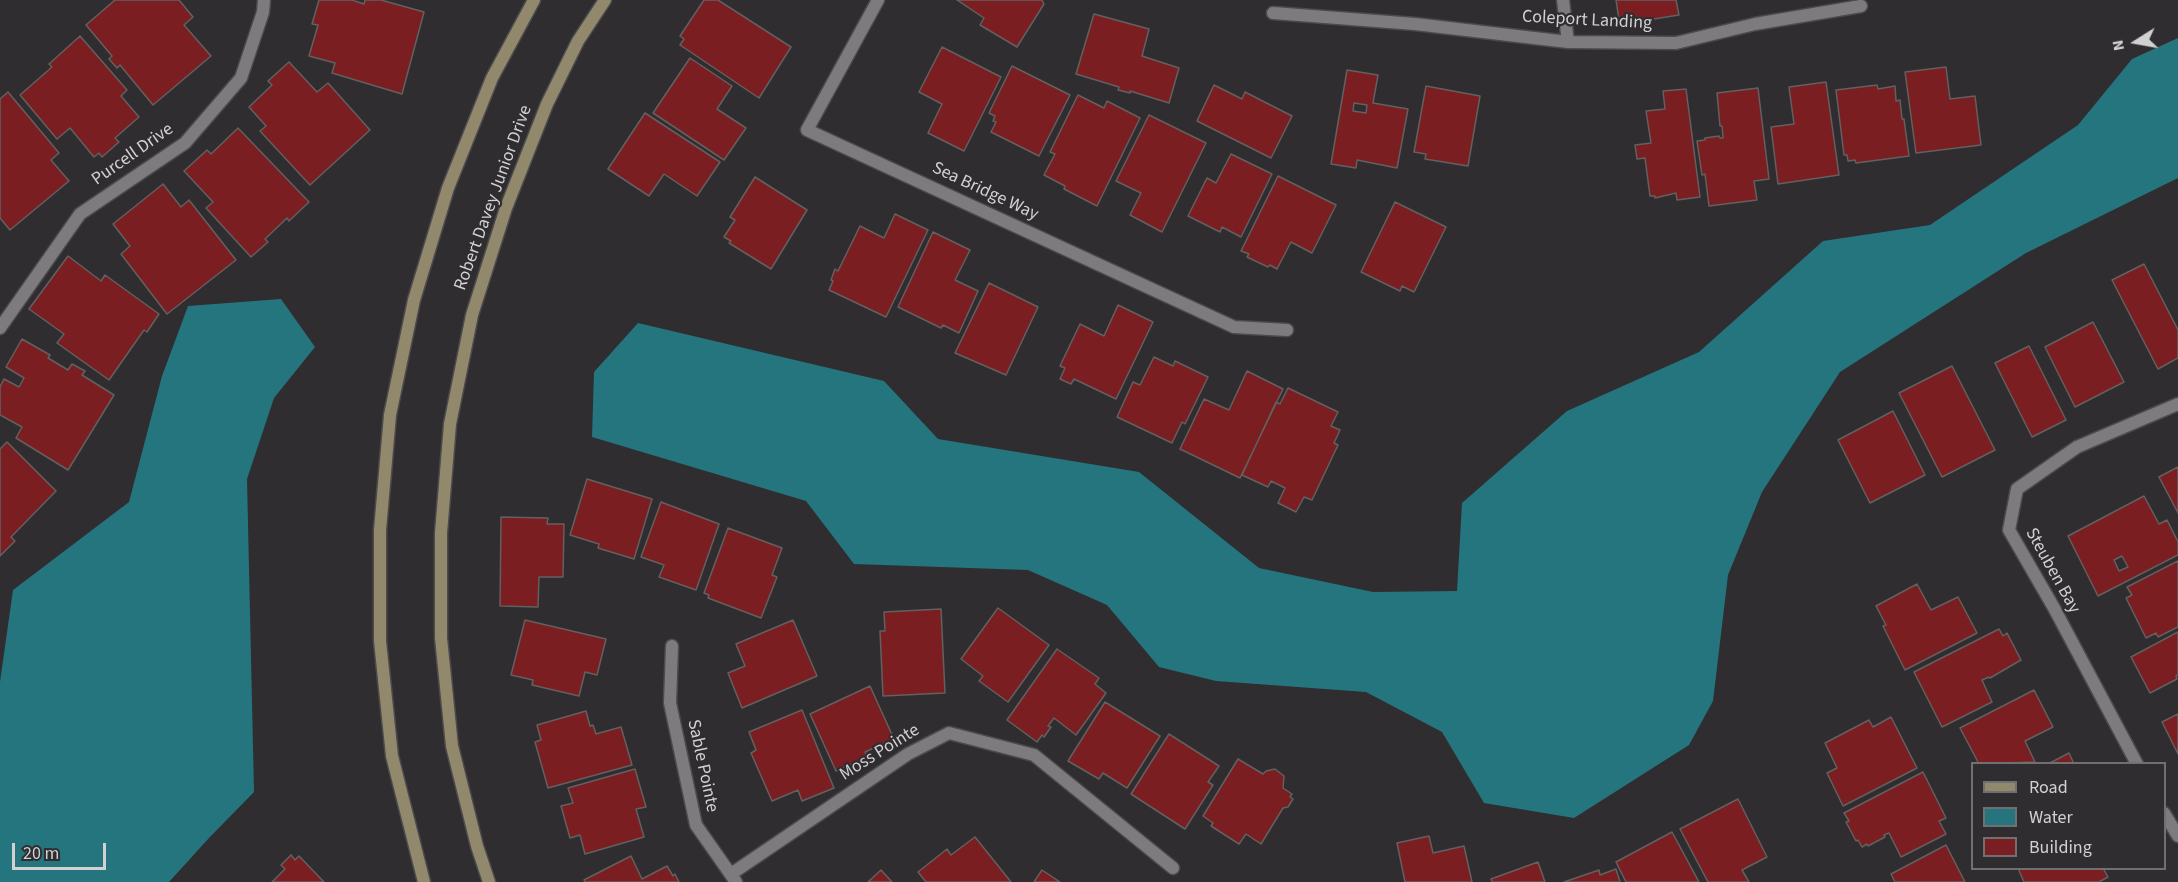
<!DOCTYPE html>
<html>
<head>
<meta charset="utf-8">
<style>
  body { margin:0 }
  #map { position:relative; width:2178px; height:882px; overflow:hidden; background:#2f2d30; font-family:"Source Sans 3",sans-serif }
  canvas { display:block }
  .legend { position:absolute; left:1971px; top:762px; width:195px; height:108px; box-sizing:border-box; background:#2f2d30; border:2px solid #706f71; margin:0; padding:8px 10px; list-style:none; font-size:18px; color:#d2d1d2 }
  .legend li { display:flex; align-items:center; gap:12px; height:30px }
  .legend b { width:30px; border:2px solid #706f71 }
  .north { position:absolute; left:2106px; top:12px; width:60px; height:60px; -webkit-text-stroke:4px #2f2d30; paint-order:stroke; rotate:259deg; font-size:16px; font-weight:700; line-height:24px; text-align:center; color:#d2d1d2 }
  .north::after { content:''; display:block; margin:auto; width:21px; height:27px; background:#d2d1d2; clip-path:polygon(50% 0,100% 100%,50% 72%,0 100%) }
  .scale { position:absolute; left:12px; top:843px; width:94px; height:27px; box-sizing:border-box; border:3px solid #d2d1d2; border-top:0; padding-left:8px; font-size:18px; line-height:21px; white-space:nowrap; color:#d2d1d2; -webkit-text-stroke:4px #2f2d30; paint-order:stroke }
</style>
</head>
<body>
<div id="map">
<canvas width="2178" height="882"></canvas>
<ul class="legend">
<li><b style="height:8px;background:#92886c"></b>Road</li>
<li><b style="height:16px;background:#25757f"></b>Water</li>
<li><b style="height:16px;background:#7b1e22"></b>Building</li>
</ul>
<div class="north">N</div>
<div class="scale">20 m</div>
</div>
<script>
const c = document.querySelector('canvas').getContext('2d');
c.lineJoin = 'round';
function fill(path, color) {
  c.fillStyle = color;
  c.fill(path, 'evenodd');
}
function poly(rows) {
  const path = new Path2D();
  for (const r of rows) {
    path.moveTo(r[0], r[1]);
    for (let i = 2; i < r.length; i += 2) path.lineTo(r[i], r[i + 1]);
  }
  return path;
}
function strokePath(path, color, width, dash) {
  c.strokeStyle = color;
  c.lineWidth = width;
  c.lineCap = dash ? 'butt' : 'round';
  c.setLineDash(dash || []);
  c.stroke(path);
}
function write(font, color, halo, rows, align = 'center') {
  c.font = font + ' "Source Sans 3",sans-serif';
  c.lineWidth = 4.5;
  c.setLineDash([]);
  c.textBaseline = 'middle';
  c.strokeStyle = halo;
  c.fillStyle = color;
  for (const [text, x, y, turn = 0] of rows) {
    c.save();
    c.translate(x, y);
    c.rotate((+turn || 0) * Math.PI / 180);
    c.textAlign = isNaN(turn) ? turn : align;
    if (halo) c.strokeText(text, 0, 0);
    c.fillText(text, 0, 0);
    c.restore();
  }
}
fill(poly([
  [2178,38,2178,178,2026,253,1840,372,1762,492,1728,575,1713,701,1689,745,1574,818,1484,803,1442,732,1366,692,1216,681,1159,667,1107,605,1028,570,854,564,806,501,592,437,594,372,638,323,884,381,938,439,1139,472,1259,568,1373,592,1457,591,1462,503,1567,411,1699,352,1823,241,1930,225,2078,125,2132,59],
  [281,299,315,347,274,398,247,479,254,792,209,838,169,882,0,882,0,682,13,590,129,502,162,376,188,306]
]), '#25757f');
const building = poly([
  [115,0,179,0,193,17,184,25,211,56,153,105,120,65,117,68,109,59,112,56,86,25,115,0],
  [319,0,352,0,364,4,365,0,381,0,424,12,402,94,332,73,335,63,309,56,318,25,312,24,319,0],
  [704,0,718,0,791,47,759,98,680,45,684,39,680,36,704,0],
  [957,0,1042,0,1044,4,1017,47,980,25,984,18,957,0],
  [1616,0,1676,0,1679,15,1641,21,1640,17,1619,20,1616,0],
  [1094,14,1149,29,1142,56,1179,68,1169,103,1130,91,1130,93,1118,90,1119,87,1076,74,1094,14],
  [80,36,127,90,121,96,139,117,115,138,119,142,102,157,99,153,94,157,70,128,57,139,20,95,52,67,49,64,80,36],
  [942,47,1001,77,964,151,928,133,942,104,919,92,942,47],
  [690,58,732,86,717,109,746,128,724,160,653,113,690,58],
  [289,62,317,92,328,83,370,130,310,185,260,131,266,126,249,107,272,85,268,81,289,62],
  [1012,66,1070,95,1039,156,991,132,996,122,993,121,995,116,989,113,1012,66],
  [1946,67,1950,99,1975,96,1981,145,1916,153,1905,72,1946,67],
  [1347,70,1378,75,1373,103,1408,109,1397,168,1357,160,1356,168,1331,164,1347,70],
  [1354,103,1367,105,1366,113,1353,111,1354,103],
  [1826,82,1839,175,1778,184,1771,127,1794,124,1789,87,1826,82],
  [1214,85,1242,99,1245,92,1292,116,1271,158,1197,121,1214,85],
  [1877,85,1878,89,1895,86,1896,101,1900,100,1902,119,1904,119,1909,156,1856,163,1855,160,1848,161,1847,155,1844,155,1836,90,1877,85],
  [1426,86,1480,96,1468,166,1425,159,1426,154,1414,152,1426,86],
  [1758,88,1769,179,1754,181,1757,200,1709,206,1705,174,1702,175,1697,141,1705,140,1705,138,1719,136,1720,138,1723,138,1722,126,1720,126,1717,93,1758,88],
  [1686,89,1700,197,1677,200,1676,193,1655,198,1655,196,1650,196,1645,158,1637,159,1635,145,1651,143,1646,111,1665,109,1663,91,1686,89],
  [8,92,59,153,51,160,69,181,10,230,0,218,0,99,8,92],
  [1078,95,1104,108,1107,101,1140,118,1097,206,1064,189,1065,186,1044,175,1055,154,1050,152,1078,95],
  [645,113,720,162,697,196,664,174,649,196,608,169,645,113],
  [1149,115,1206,143,1162,232,1130,215,1141,193,1116,181,1149,115],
  [238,128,309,202,289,221,287,218,265,239,268,242,251,257,206,208,213,202,184,171,207,150,211,154,238,128],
  [1231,154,1272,174,1241,237,1222,227,1220,232,1188,216,1207,178,1216,183,1231,154],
  [1278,176,1336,205,1312,253,1291,242,1277,269,1270,265,1268,267,1247,257,1249,254,1241,251,1278,176],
  [755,177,807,210,771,269,729,243,731,241,724,237,735,220,730,217,755,177],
  [163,184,181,207,189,200,236,260,167,314,121,254,130,246,113,224,163,184],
  [1395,202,1446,227,1414,292,1402,286,1400,291,1361,272,1395,202],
  [895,214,928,230,886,317,829,290,833,281,831,280,835,269,838,271,860,226,884,238,895,214],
  [933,232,970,250,955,280,978,291,959,333,943,325,941,328,898,307,933,232],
  [68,256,101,281,105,275,159,314,147,332,144,330,109,380,57,343,64,334,29,309,68,256],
  [2144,264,2178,330,2178,358,2158,369,2112,280,2144,264],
  [989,283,1038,307,1006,375,955,353,989,283],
  [1118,305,1153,322,1116,399,1074,379,1071,384,1060,379,1065,368,1060,366,1080,324,1104,336,1118,305],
  [2093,322,2124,382,2075,407,2045,347,2093,322],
  [22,339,50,355,48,358,68,370,72,364,85,371,82,375,114,395,68,470,16,438,22,427,0,415,0,387,4,379,19,387,24,378,6,367,22,339],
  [2029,346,2066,420,2032,437,1995,363,2029,346],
  [1154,357,1173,366,1175,361,1208,377,1185,424,1182,422,1172,443,1117,417,1133,382,1140,385,1154,357],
  [1952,366,1995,450,1942,477,1899,393,1952,366],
  [1247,371,1283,389,1240,478,1180,449,1204,399,1229,410,1247,371],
  [1288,388,1338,412,1331,426,1340,430,1334,443,1338,445,1312,500,1304,497,1296,512,1278,503,1285,488,1271,481,1268,487,1242,475,1276,402,1280,404,1288,388],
  [1893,411,1925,475,1870,503,1838,440,1893,411],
  [7,442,56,491,11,537,15,541,0,556,0,449,7,442],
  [2178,467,2178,513,2159,477,2178,467],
  [587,479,652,499,634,559,598,548,599,544,570,535,587,479],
  [2144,496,2159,524,2167,520,2178,542,2178,555,2098,596,2068,536,2144,496],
  [2122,556,2128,567,2119,571,2114,560,2122,556],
  [661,502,719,524,696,590,659,577,664,565,641,557,661,502],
  [501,517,548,518,547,524,564,524,563,577,539,577,538,607,500,606,501,517],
  [728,528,782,548,772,575,777,577,761,618,708,598,709,595,704,593,728,528],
  [2178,561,2178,627,2158,637,2156,633,2146,638,2126,598,2132,595,2127,587,2178,561],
  [1917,584,1931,610,1958,597,1977,633,1905,670,1883,626,1886,625,1876,606,1917,584],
  [998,608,1049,645,1008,702,979,681,983,676,961,659,998,608],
  [941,609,945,693,883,696,880,631,885,631,884,612,941,609],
  [525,620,606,639,597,675,585,672,579,696,532,685,533,680,511,675,525,620],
  [793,620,817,676,742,708,728,673,745,666,736,644,793,620],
  [1999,629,2003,636,2007,633,2021,660,1990,678,1989,677,1982,680,1992,702,1942,727,1914,672,1999,629],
  [2178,632,2178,675,2176,676,2177,679,2150,693,2131,657,2178,632],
  [1057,649,1099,678,1095,684,1106,693,1076,735,1054,718,1048,726,1051,727,1044,737,1042,735,1037,742,1007,720,1057,649],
  [870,686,894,739,865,752,868,757,836,771,810,714,870,686],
  [2034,690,2053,727,2025,741,2035,762,1979,764,1960,728,2034,690],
  [1105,702,1160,736,1127,788,1103,773,1099,779,1068,761,1105,702],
  [802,710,834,788,802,801,798,790,772,801,751,753,756,750,749,732,802,710],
  [586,711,590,726,593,725,596,734,621,727,632,765,548,788,535,742,541,740,537,725,586,711],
  [2178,714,2178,754,2162,722,2178,714],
  [1891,717,1917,768,1843,806,1827,773,1837,768,1825,743,1869,720,1873,727,1891,717],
  [1169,734,1219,766,1208,782,1213,785,1185,829,1131,794,1169,734],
  [2069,753,2074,764,2048,764,2069,753],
  [1238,759,1263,774,1266,771,1275,769,1284,776,1283,788,1292,794,1290,797,1293,799,1288,807,1283,808,1261,844,1246,834,1239,844,1211,826,1213,823,1203,816,1238,759],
  [635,769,646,807,636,809,644,837,585,854,580,835,570,838,561,806,573,803,568,788,635,769],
  [1923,772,1946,818,1939,821,1946,834,1901,857,1889,833,1884,835,1885,837,1868,846,1867,844,1862,847,1858,840,1856,841,1846,822,1849,821,1844,813,1923,772],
  [1738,799,1767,857,1742,870,1749,882,1708,882,1680,829,1738,799],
  [1672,832,1699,882,1626,882,1616,862,1672,832],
  [1429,836,1433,853,1464,846,1472,882,1405,882,1397,843,1429,836],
  [975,837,1011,882,926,882,918,872,947,849,951,855,975,837],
  [1946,845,1965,882,1895,882,1891,874,1946,845],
  [291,855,295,860,299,856,324,882,272,882,285,869,281,865,291,855],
  [631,856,642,879,667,866,673,876,675,874,679,882,585,882,584,880,631,856],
  [1538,862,1545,882,1492,882,1491,879,1538,862],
  [2018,868,2103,868,2108,877,2099,882,2024,882,2018,868],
  [1616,869,1620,882,1564,882,1599,870,1600,875,1616,869],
  [881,870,892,882,868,882,881,870],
  [1042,870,1060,882,1034,882,1042,870]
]);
fill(building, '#7b1e22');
strokePath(building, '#636060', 1.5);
const minor = poly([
  [878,0,807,130,1234,327,1287,330],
  [1563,0,1568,42],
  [1273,13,1415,24,1568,42,1676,43,1755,24,1861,6],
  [0,328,80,214,185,143,241,78,263,12,264,0],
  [672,646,670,703,696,825,736,882],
  [2137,764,2054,608,2009,530,2017,489,2077,447,2178,404],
  [2164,813,2178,836],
  [731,874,908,754,949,733,1034,755,1173,868]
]);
const secondary = poly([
  [424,882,392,756,380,641,380,530,390,415,414,300,448,188,492,78,534,0],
  [489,882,477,846,452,746,441,638,441,533,450,424,472,315,506,208,547,104,578,41,605,0]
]);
strokePath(minor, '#4b4a4c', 15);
strokePath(secondary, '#4b4a4c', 15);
strokePath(minor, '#7d7b7e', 12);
strokePath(secondary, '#92886c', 12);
write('18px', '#d2d1d2', '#2f2d30', [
  ["Coleport Landing",1587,21,3],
  ["Purcell Drive",133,155,-35],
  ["Sea Bridge Way",985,192,25],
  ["Robert Davey Junior Drive",494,198,-70],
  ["Steuben Bay",2052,571,61],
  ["Moss Pointe",880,753,-32],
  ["Sable Pointe",702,766,78]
]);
</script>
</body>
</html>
